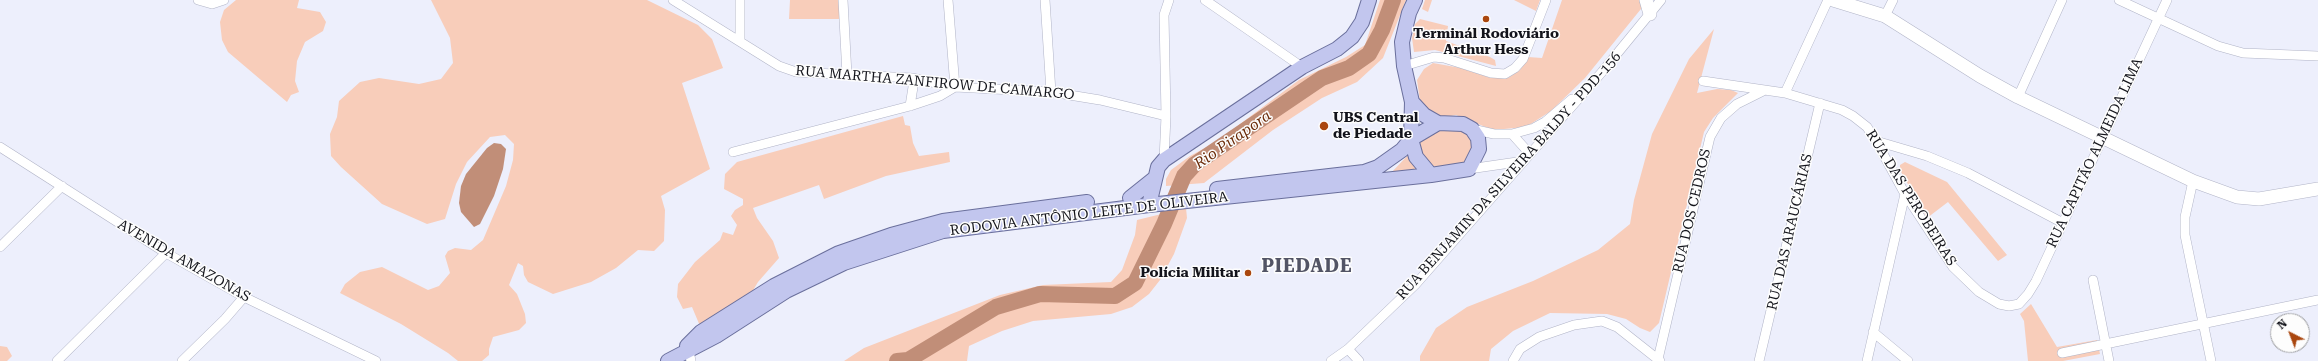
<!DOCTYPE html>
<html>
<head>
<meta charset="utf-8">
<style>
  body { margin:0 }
  #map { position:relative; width:2318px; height:361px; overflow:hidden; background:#edeffc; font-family:"Roboto Serif",serif }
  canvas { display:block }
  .north { position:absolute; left:2270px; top:313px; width:40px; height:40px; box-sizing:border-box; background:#fdfdfd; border:1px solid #9fa0a3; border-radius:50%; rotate:318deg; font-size:11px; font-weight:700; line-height:16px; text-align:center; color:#13141b }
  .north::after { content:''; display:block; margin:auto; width:14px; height:18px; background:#aa470f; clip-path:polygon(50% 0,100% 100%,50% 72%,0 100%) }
</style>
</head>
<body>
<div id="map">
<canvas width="2318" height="361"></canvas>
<div class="north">N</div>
</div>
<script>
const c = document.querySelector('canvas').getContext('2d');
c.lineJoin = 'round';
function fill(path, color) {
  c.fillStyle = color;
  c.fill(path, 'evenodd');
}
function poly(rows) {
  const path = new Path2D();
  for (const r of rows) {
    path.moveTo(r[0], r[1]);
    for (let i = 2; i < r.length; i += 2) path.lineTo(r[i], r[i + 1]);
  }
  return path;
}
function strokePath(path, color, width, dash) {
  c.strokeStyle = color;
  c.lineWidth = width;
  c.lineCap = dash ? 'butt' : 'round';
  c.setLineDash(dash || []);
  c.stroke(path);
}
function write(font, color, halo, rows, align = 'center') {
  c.font = font + ' "Roboto Serif",serif';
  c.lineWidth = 3;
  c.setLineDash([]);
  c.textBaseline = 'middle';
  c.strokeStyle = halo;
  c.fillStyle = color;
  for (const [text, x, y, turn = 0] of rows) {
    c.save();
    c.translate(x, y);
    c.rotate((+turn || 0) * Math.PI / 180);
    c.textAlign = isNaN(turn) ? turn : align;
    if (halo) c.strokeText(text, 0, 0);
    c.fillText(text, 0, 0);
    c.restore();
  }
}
fill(poly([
  [236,0,299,0,297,8,320,12,326,22,323,31,305,42,297,61,295,81,299,92,291,95,287,102,228,52,222,40,220,22,224,10],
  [431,0,647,0,698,25,712,39,723,68,682,83,710,169,661,196,665,210,664,241,654,251,638,250,616,268,591,282,553,294,528,282,524,275,523,266,518,263,509,285,517,294,525,314,526,323,519,330,493,337,489,349,489,355,482,361,458,361,448,353,401,324,340,293,345,284,360,272,382,267,428,290,439,286,450,273,445,256,448,251,455,248,471,250,483,240,506,186,513,160,514,144,505,135,490,137,467,162,456,184,445,219,427,224,382,204,341,167,331,156,330,134,337,117,339,101,360,82,379,78,419,84,441,79,453,63,450,38],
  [772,0,839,0,840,19,789,19,790,0],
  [1380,0,1406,0,1383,58,1357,82,1322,98,1273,130,1204,183,1166,186,1166,179,1171,170,1190,156,1216,142,1299,80,1346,57,1365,45],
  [1425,0,1432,0,1428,12,1422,9],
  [1514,0,1540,0,1536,11],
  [1562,0,1644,0,1645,4,1585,78,1551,111,1526,127,1493,130,1456,115,1439,118,1429,113,1420,101,1417,80,1424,69,1433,63,1461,68,1491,78,1508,78,1520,70,1528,57,1542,58],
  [1420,19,1448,26,1446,41,1490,57,1495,60,1496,66,1435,50,1414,52,1412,38,1415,24],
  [1714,29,1697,93,1717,89,1731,90,1738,93,1713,118,1704,132,1659,323,1650,332,1640,328,1626,319,1607,314,1550,313,1513,331,1491,349,1489,361,1420,361,1420,356,1436,328,1467,307,1533,281,1598,250,1630,224,1634,200,1652,134,1689,59],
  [903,116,905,125,910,126,913,143,919,156,949,152,950,162,886,176,824,199,819,185,753,208,757,218,773,241,779,258,758,282,752,292,700,326,692,307,683,309,677,297,678,284,695,262,720,240,723,232,733,235,737,225,731,216,735,210,743,205,743,199,724,189,725,174,737,162],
  [1462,128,1474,142,1470,159,1461,164,1441,167,1430,166,1421,157,1420,143,1424,135,1430,130],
  [1411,152,1422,171,1390,174],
  [1905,162,1947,182,2007,255,1998,261,1948,202,1927,218,1900,170,1900,165],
  [1186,208,1187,218,1174,254,1160,280,1149,294,1132,307,1111,314,1033,321,1002,331,969,346,967,361,844,361,864,348,1000,295,1043,285,1111,282,1122,270,1135,235,1137,220],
  [2031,304,2057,347,2097,340,2100,354,2063,361,2028,361,2024,321,2020,314],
  [0,346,7,347,12,356,7,361,0,361]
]), '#f8cdba');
fill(poly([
  [494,143,501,144,506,149,503,169,494,196,480,224,474,227,461,212,459,203,461,186,466,174,487,148]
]), '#c18e78');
strokePath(poly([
  [897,361,908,360,996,307,1040,294,1115,296,1135,283,1164,224,1184,176,1195,164,1322,78,1349,68,1369,54,1382,30,1393,0]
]), '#c18e78', 16);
const street = poly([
  [198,0,212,4,224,0],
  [673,0,779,66,796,72,912,78,955,87,1051,92,1100,100,1166,116],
  [843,0,847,75],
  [1045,0,1051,92],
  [1205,0,1302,67],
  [2119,0,2218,46,2243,53,2318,56],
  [1885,16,1893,0],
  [740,40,740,0],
  [1404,66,1434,57,1444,58,1491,73,1505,74,1515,68,1523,59,1546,0],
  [1703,81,1785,93,1842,110,1853,116,1867,127,1876,141,1905,194,1953,267,1979,292,1999,304,2009,306,2019,304,2028,294,2036,281,2167,0],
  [1785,93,1828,0],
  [2018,97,2062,0],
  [910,106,913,87,912,78],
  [1472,129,1494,134,1512,134,1534,128,1545,122,1572,99],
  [1512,134,1530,154],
  [1876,141,1927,156,1968,173,2063,223],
  [0,147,166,253,244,297,376,361],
  [733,152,910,106,940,96,955,87,948,0],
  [1164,160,1166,116,1164,15,1169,0],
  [1469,169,1524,161],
  [2193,181,2185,217,2185,235,2211,361],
  [0,247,62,186],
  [2093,280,2109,361],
  [1873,332,1908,361],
  [688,346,691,361],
  [1348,349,1359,361],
  [2062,353,2318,300],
  [1658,359,1710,137,1721,118,1737,104,1765,90],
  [57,361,166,253],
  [182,361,225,319,244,297],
  [1331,361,1348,349,1415,285,1602,72,1661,0],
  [1513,361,1520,349,1539,337,1574,325,1602,321,1617,327,1660,361],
  [1759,361,1820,103],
  [1867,361,1905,194]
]);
const secondary = poly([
  [1646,0,1650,14],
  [1833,0,1885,16,1980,76,2018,97,2193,181,2237,197,2259,199,2318,189]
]);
const primary = poly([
  [1412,102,1424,115,1438,123],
  [1217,189,1364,172,1378,167,1402,150,1411,139,1412,102,1404,66,1402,42,1409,13,1415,0],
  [1130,198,1155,178],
  [1149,205,1158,167,1164,160,1302,67,1337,49,1352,37,1362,22,1369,0],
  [687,346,701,332,774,286,839,253,891,235,943,221,1087,202],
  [668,361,716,336,786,291,844,263,943,231,1149,205,1431,175,1469,169,1479,149,1478,138,1472,129,1463,124,1438,123,1411,139,1416,157,1431,175]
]);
strokePath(street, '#b1b4c7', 10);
strokePath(secondary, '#b1b4c7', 14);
strokePath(primary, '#6a6f9c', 16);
strokePath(street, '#fff', 9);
strokePath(secondary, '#fff', 13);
strokePath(primary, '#c2c6ee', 14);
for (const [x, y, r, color] of [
  [1486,19,4,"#aa470f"],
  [1324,126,5,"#aa470f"],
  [1248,273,4,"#aa470f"]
]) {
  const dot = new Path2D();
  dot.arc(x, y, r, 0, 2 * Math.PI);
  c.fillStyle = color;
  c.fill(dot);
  strokePath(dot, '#fdfdfd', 1.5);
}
write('bold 14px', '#13141b', '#fdfdfd', [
  ["Terminál Rodoviário",1486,34],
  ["Arthur Hess",1486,50],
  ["UBS Central",1333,118,"left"],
  ["de Piedade",1333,134,"left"],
  ["Polícia Militar",1240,273,"right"]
]);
write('14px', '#13141b', '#fdfdfd', [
  ["RUA MARTHA ZANFIROW DE CAMARGO",935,83,5],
  ["RUA CAPITÃO ALMEIDA LIMA",2095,153,-65],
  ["RUA BENJAMIN DA SILVEIRA BALDY - PDD-156",1509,176,-48],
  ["RUA DAS PEROBEIRAS",1911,198,58],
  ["RUA DOS CEDROS",1692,211,-77],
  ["RODOVIA ANTÔNIO LEITE DE OLIVEIRA",1089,214,-7],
  ["RUA DAS ARAUCÁRIAS",1790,232,-77],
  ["AVENIDA AMAZONAS",184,261,30]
]);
write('italic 15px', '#6b2c0a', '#fdfdfd', [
  ["Rio Pirapora",1233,140,-35]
]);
c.letterSpacing = '1px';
write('bold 18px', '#525465', '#fdfdfd', [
  ["PIEDADE",1307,267]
]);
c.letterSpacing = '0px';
</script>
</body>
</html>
